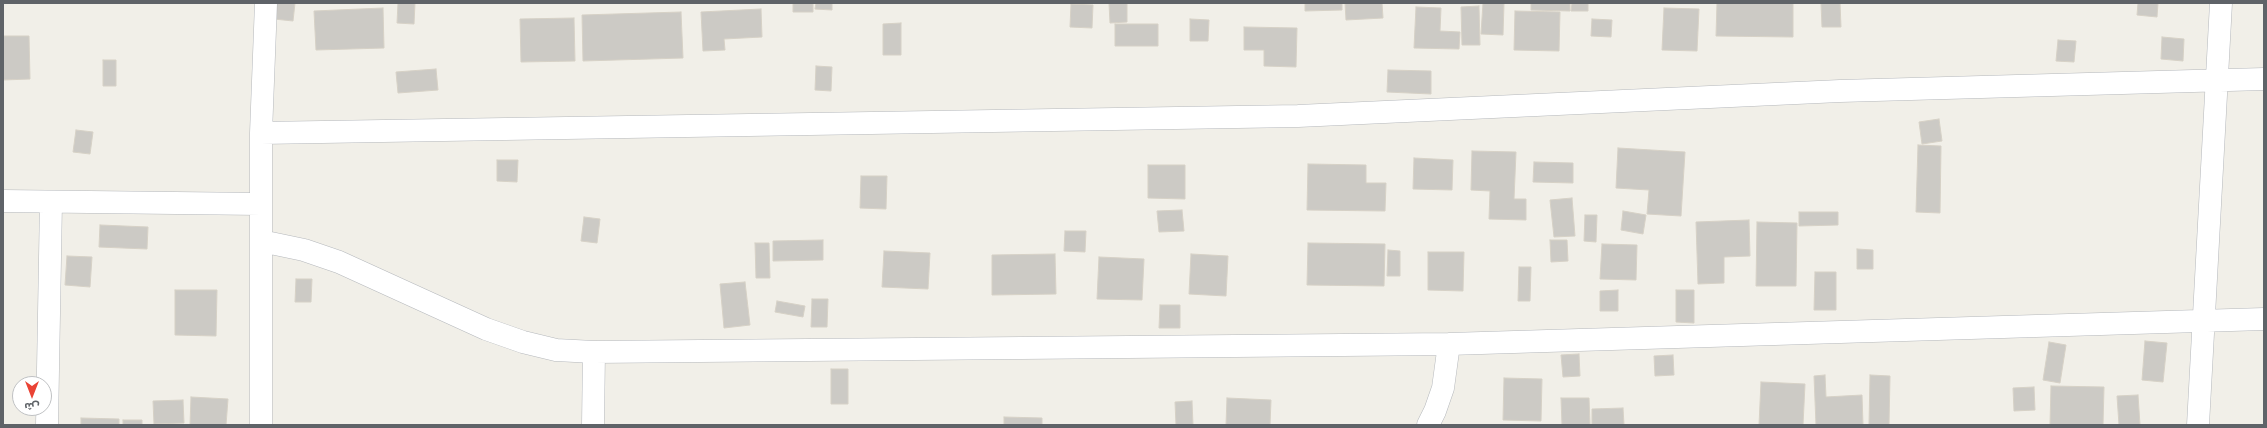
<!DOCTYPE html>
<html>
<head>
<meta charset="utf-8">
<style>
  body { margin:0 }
  #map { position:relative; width:2267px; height:428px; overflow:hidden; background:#f1efe8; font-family:"Golos Text","Noto Sans Arabic",sans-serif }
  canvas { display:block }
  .frame { position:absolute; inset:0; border:4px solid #5f6368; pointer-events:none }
  .north { position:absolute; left:12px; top:376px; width:40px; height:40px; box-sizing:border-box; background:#fff; border:1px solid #bfc1c3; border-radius:50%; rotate:180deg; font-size:11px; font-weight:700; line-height:16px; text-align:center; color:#5f6368 }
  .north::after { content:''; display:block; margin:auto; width:14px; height:18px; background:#ea4335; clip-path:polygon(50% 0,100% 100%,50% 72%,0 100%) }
</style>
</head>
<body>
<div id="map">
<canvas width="2267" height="428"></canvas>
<div class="frame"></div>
<div class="north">ش</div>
</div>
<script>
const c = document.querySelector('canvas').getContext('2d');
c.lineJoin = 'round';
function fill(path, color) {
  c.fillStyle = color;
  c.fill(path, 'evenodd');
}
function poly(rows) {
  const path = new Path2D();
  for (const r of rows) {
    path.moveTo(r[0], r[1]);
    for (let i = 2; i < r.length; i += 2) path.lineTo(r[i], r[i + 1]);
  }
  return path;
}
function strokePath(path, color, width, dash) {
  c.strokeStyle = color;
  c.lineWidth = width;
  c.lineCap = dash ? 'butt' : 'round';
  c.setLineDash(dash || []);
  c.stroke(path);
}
const building = poly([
  [276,3,295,3,293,21,274,19,276,3],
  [398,3,415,3,414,24,397,23,398,3],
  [793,3,813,3,813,12,793,12,793,3],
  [816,3,832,3,832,10,815,9,816,3],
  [1109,3,1127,3,1127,22,1110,23,1109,3],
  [1305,3,1342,3,1342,10,1305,11,1305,3],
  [1345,3,1382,3,1383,18,1346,20,1345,3],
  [1483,3,1504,3,1503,35,1481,34,1483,3],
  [1531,3,1570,3,1570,11,1531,10,1531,3],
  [1572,3,1588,3,1588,11,1571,11,1572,3],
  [1717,3,1793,3,1793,37,1716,36,1717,3],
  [1821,3,1840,3,1841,27,1822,27,1821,3],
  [2138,3,2158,3,2157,17,2137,15,2138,3],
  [1071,4,1093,5,1092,28,1070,27,1071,4],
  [1479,6,1480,45,1462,45,1461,7,1479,6],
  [1416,7,1441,8,1440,31,1460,32,1459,49,1414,48,1416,7],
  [383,8,384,48,316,50,314,11,383,8],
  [1664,8,1699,9,1697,51,1662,50,1664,8],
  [761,9,762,37,724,39,725,50,703,51,701,12,761,9],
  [1515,11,1560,12,1559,51,1514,50,1515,11],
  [681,12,683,58,583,61,582,15,681,12],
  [574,18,575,61,521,62,520,19,574,18],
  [1190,19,1209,20,1208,41,1190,41,1190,19],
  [1592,19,1612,20,1611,37,1591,36,1592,19],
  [901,23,901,55,883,55,883,24,901,23],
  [1115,24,1158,24,1158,46,1115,46,1115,24],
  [1244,27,1297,28,1296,67,1264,66,1264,50,1244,50,1244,27],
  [3,36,29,36,30,79,3,80,3,36],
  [2162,37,2184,39,2183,61,2161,59,2162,37],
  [2058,40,2076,41,2074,62,2056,61,2058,40],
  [103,60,116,60,116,86,103,86,103,60],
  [816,66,832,67,831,91,815,90,816,66],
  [436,69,438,90,398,93,396,72,436,69],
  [1388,70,1431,71,1431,94,1387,92,1388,70],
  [1939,119,1942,141,1922,144,1919,122,1939,119],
  [76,130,93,132,90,154,73,152,76,130],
  [1918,145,1941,146,1940,213,1916,212,1918,145],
  [1618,148,1685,152,1681,216,1647,214,1649,190,1616,188,1618,148],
  [1472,151,1516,152,1514,199,1526,199,1526,220,1489,219,1490,191,1471,190,1472,151],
  [1414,158,1453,160,1452,190,1413,189,1414,158],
  [497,160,518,160,517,182,497,181,497,160],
  [1534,162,1573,163,1573,183,1533,182,1534,162],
  [1308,164,1366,165,1366,183,1386,183,1385,211,1307,210,1308,164],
  [1148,165,1185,165,1185,199,1148,198,1148,165],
  [861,176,887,176,886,209,860,208,861,176],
  [1572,198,1575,236,1554,237,1550,200,1572,198],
  [1182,210,1184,231,1159,232,1157,211,1182,210],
  [1623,211,1646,215,1643,234,1621,230,1623,211],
  [1799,212,1838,212,1838,225,1799,226,1799,212],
  [1585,215,1597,215,1596,242,1584,241,1585,215],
  [584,217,600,219,597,243,581,241,584,217],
  [1749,220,1750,256,1724,257,1724,283,1698,284,1696,222,1749,220],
  [1757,222,1797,223,1796,286,1756,286,1757,222],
  [100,225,148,227,147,249,99,247,100,225],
  [1065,231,1086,231,1085,252,1064,251,1065,231],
  [823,240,823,260,773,261,773,241,823,240],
  [1550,240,1567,240,1568,261,1551,262,1550,240],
  [755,243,769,243,770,278,756,278,755,243],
  [1308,243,1385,244,1384,286,1307,285,1308,243],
  [1602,244,1637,245,1636,280,1600,279,1602,244],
  [1857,249,1873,250,1873,269,1857,269,1857,249],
  [1388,250,1400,251,1400,276,1387,276,1388,250],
  [884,251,930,253,928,289,882,287,884,251],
  [1428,252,1464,252,1463,291,1428,290,1428,252],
  [1055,254,1056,294,992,295,992,255,1055,254],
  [1191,254,1228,256,1226,296,1189,294,1191,254],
  [67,256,92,257,90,287,65,285,67,256],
  [1099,257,1144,259,1142,300,1097,299,1099,257],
  [1519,267,1531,267,1530,301,1518,301,1519,267],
  [1815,272,1836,272,1836,310,1814,310,1815,272],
  [296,279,312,279,311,302,295,302,296,279],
  [745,282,750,325,724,328,720,284,745,282],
  [175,290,217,290,216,336,175,335,175,290],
  [1618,290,1618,311,1600,311,1600,291,1618,290],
  [1676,290,1694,290,1694,323,1676,322,1676,290],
  [812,299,828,299,827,327,811,327,812,299],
  [777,301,805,306,803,317,775,312,777,301],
  [1160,305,1180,305,1180,328,1159,328,1160,305],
  [2145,341,2167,343,2163,382,2142,380,2145,341],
  [2049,342,2066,345,2060,383,2043,380,2049,342],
  [1579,354,1580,376,1563,377,1561,355,1579,354],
  [1673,355,1674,375,1655,376,1654,356,1673,355],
  [831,369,848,369,848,404,831,404,831,369],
  [1825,375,1826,397,1862,395,1863,425,1816,425,1814,376,1825,375],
  [1870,375,1890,376,1889,425,1869,425,1870,375],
  [1504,378,1542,379,1541,421,1503,420,1504,378],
  [1761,382,1805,384,1803,425,1759,425,1761,382],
  [2051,386,2104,387,2103,425,2050,425,2051,386],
  [2034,387,2035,410,2014,411,2013,388,2034,387],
  [2138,395,2140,425,2119,425,2117,396,2138,395],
  [191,397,228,399,226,425,190,425,191,397],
  [1227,398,1271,400,1270,425,1226,425,1227,398],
  [1561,398,1589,398,1590,425,1562,425,1561,398],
  [183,400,184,423,154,424,153,401,183,400],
  [1192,401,1193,425,1176,425,1175,402,1192,401],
  [1623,408,1624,425,1592,425,1592,409,1623,408],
  [1004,417,1042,418,1042,425,1004,425,1004,417],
  [81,418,119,419,119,425,81,425,81,418],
  [123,420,142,420,142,425,123,425,123,420]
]);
fill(building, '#cccac5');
strokePath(building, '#d6d1c6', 1);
const minor = poly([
  [261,133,1298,116,1840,91,2264,79],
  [3,201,261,204],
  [261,241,304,250,339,262,486,329,523,342,556,350,594,352,1449,344,2264,319],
  [47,425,51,202],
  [261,425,261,133,266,3],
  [593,425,594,352],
  [1428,425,1435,411,1443,388,1449,344],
  [2198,425,2221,3]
]);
strokePath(minor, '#b5b8bc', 23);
strokePath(minor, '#fff', 22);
</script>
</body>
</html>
